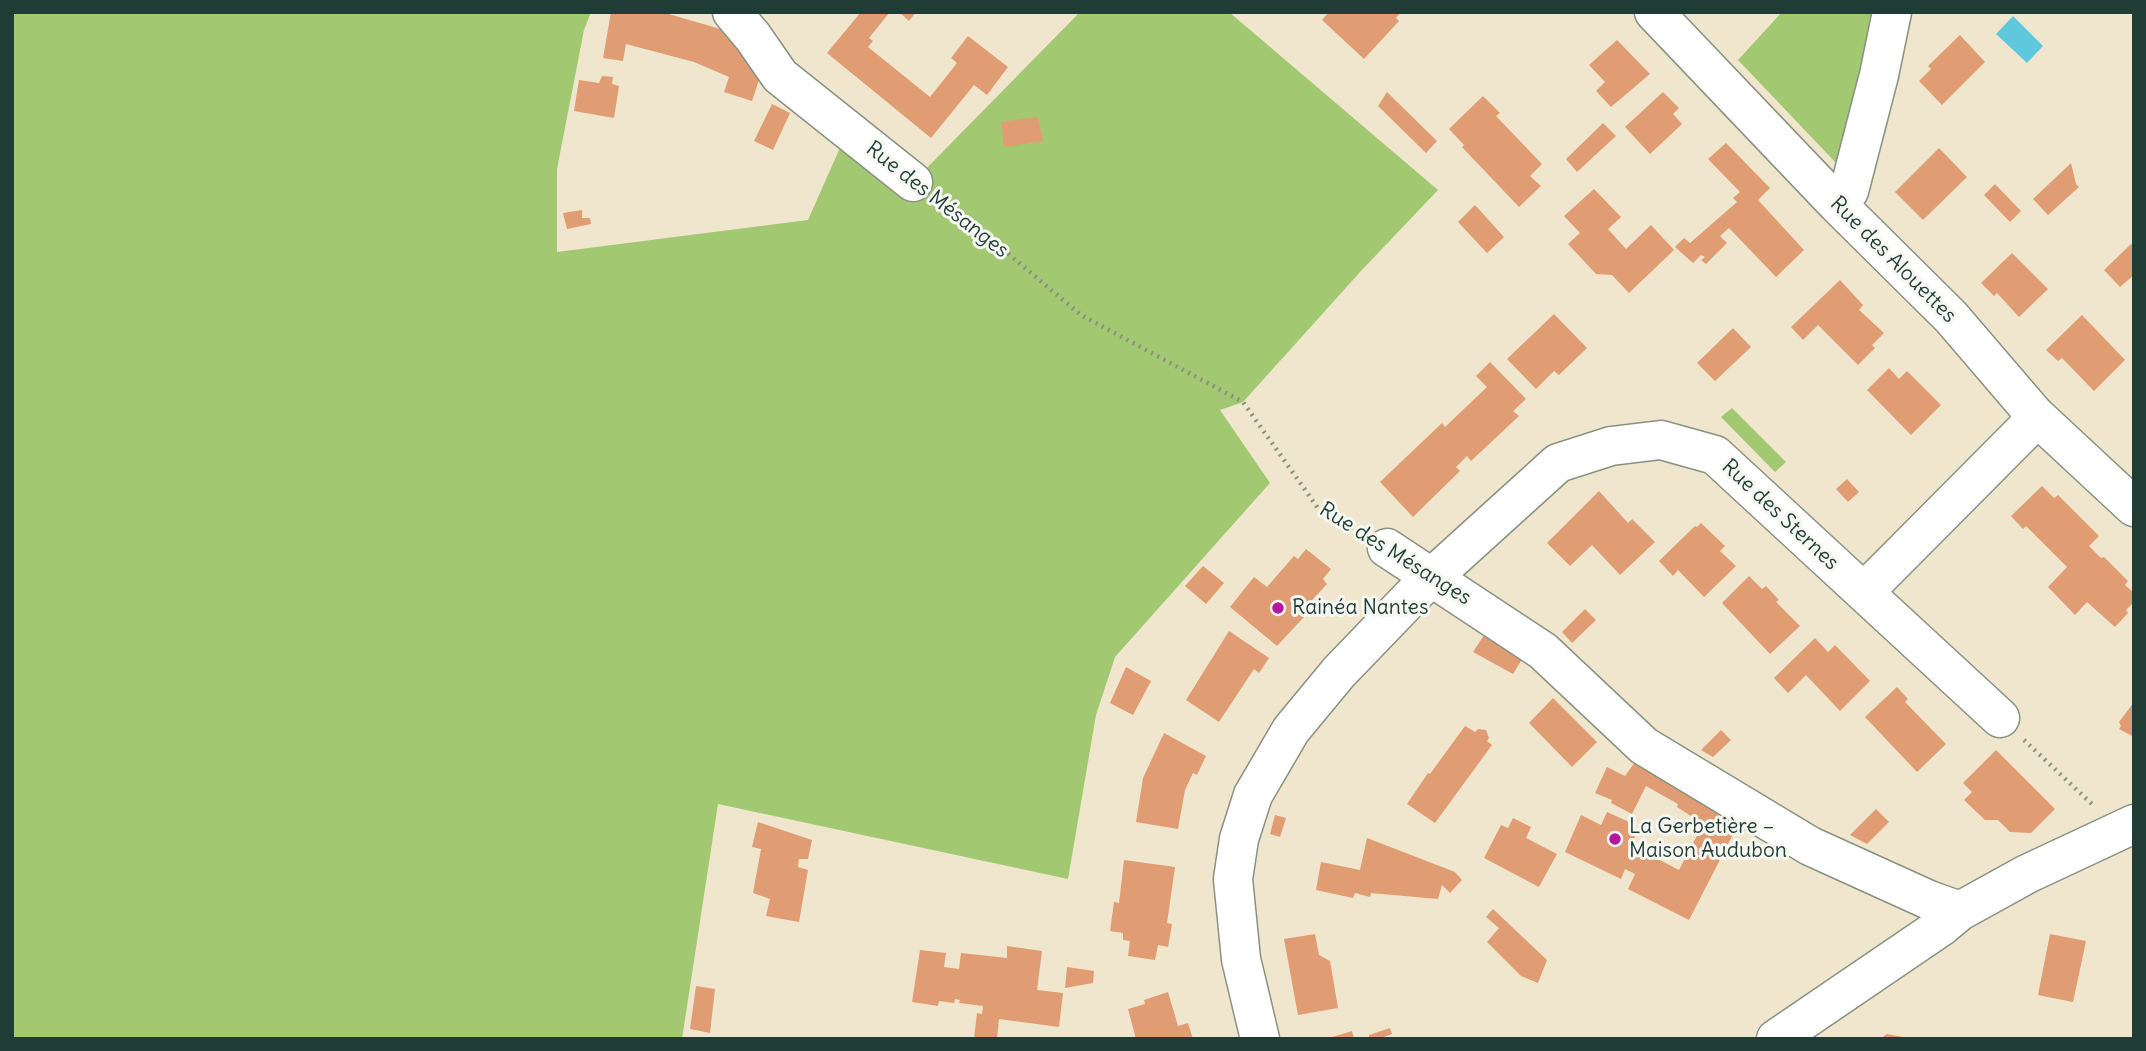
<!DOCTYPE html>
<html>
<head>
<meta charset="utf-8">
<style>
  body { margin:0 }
  #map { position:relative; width:2146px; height:1051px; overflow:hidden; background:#f0e6ce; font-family:Delius,sans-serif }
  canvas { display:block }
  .frame { position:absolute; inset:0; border:14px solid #1f3d34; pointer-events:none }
</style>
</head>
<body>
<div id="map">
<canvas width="2146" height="1051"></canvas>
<div class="frame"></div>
</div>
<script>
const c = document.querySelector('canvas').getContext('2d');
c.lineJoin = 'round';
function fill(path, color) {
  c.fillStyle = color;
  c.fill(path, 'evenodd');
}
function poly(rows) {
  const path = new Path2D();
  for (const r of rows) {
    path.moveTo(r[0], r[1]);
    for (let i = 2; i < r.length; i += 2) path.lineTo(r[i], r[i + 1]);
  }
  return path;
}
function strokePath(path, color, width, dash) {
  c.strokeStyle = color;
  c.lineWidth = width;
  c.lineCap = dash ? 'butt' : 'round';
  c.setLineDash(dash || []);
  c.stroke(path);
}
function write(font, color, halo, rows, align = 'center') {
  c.font = font + ' Delius,sans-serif';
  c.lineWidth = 6;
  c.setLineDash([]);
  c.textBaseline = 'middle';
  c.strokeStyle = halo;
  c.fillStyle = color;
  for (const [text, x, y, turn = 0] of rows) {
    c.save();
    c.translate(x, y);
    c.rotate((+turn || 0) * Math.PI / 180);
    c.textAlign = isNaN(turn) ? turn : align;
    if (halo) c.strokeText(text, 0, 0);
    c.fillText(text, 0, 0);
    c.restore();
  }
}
fill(poly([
  [12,12,591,12,584,30,557,169,557,252,808,220,843,141,913,182,1080,12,1229,12,1438,190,1361,271,1243,402,1220,410,1270,483,1115,657,1096,715,1068,879,718,804,682,1039,12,1039],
  [1782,12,1873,12,1838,165,1738,60],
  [1732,408,1786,462,1775,472,1721,417]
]), '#a2c872');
fill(poly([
  [2013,16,2043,46,2027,63,1996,34]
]), '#60c8dd');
fill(poly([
  [611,12,662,12,727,31,761,74,752,101,724,92,729,77,694,62,626,44,623,61,603,58],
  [861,12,890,12,869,38,873,41,868,47,930,97,957,63,951,58,968,36,1008,67,987,95,974,85,931,138,827,53],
  [899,12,916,12,909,21],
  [1329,12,1401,12,1396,18,1399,21,1364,59,1322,20],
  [1960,35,1985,62,1942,105,1919,81,1931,69,1928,66],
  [1617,40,1650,74,1611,107,1596,91,1605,82,1589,65],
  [602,76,613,77,612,84,619,86,614,118,574,111,579,80,599,83],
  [1387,92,1437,141,1426,153,1378,106],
  [1663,92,1679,108,1673,114,1682,124,1650,154,1625,127],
  [1483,96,1500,113,1496,116,1542,164,1530,176,1541,186,1519,207,1462,147,1464,145,1449,129],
  [772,104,790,113,773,150,754,141],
  [1038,117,1043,141,1004,147,1001,122],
  [1603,123,1616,136,1577,172,1566,159],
  [1726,143,1770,188,1758,200,1804,250,1776,277,1729,228,1720,236,1727,243,1706,264,1701,260,1705,257,1701,255,1693,263,1675,247,1684,238,1690,243,1737,202,1733,198,1740,192,1708,159],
  [1939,148,1967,177,1923,220,1895,192],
  [2071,163,2076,184,2079,187,2048,215,2033,199],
  [1995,184,2021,211,2010,222,1984,195],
  [1594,189,1621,217,1608,229,1626,249,1651,225,1674,250,1629,293,1612,275,1596,274,1568,244,1580,233,1564,216],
  [1475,205,1504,237,1487,253,1458,222],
  [582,210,582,218,590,218,591,224,567,229,563,213],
  [2131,244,2134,247,2134,275,2120,287,2104,270],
  [2012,253,2048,289,2019,317,1997,293,1994,296,1981,283],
  [1840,280,1863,305,1859,310,1884,333,1872,345,1875,348,1858,365,1818,325,1803,340,1791,327],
  [1554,314,1587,348,1559,375,1554,371,1536,389,1507,359],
  [2082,315,2125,360,2094,391,2062,358,2058,361,2046,350],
  [1733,328,1751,347,1715,381,1697,363],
  [1490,362,1526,399,1513,411,1519,416,1471,461,1467,456,1456,467,1460,471,1413,517,1380,482,1442,423,1445,427,1487,387,1476,376],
  [1889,368,1899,379,1907,371,1941,405,1911,435,1867,390],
  [1847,479,1859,492,1848,502,1836,489],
  [2042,486,2054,498,2058,495,2099,536,2089,546,2101,558,2104,557,2128,581,2125,585,2134,593,2134,602,2126,610,2128,613,2115,627,2087,602,2075,615,2048,587,2067,567,2026,526,2023,529,2011,516],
  [1599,491,1628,523,1632,519,1655,542,1620,575,1592,545,1570,566,1547,543],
  [1701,523,1725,546,1720,551,1736,566,1704,597,1678,570,1673,576,1659,561,1695,526,1697,527],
  [1306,549,1331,569,1323,579,1327,584,1300,613,1304,617,1277,646,1230,607,1254,577,1267,587,1294,556,1298,559],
  [1203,566,1224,583,1206,604,1185,586],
  [1749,576,1762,589,1766,586,1779,600,1776,602,1800,626,1770,654,1722,603],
  [1585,609,1596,620,1572,643,1562,632],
  [1488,629,1527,651,1513,674,1473,652],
  [1229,631,1269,658,1259,673,1254,669,1219,722,1186,700],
  [1815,638,1828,652,1835,645,1870,681,1840,711,1806,675,1788,693,1774,678],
  [1126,667,1151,681,1133,715,1110,703],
  [1897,687,1908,699,1905,702,1946,744,1917,772,1865,717],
  [1553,698,1597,742,1572,767,1529,723],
  [2134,702,2134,737,2119,729,2121,726,2119,722],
  [1465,726,1475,732,1478,729,1486,730,1489,738,1487,741,1492,745,1435,823,1407,804,1428,773,1430,774],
  [1721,730,1731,740,1713,757,1701,750],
  [1164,733,1206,756,1197,775,1193,773,1185,790,1178,829,1136,822,1143,778],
  [1996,750,2055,809,2031,833,2010,832,1998,820,1985,820,1964,800,1972,792,1963,783],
  [1640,755,1742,817,1689,920,1628,889,1635,874,1625,869,1621,879,1565,852,1581,815,1601,825,1607,812,1627,821,1637,832,1631,845,1679,870,1703,824,1677,807,1678,804,1646,786,1632,814,1611,803,1612,800,1595,793,1607,767,1625,776],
  [1876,809,1889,822,1867,844,1850,835],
  [1275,815,1286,818,1280,837,1270,834],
  [1513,818,1531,827,1526,838,1557,854,1539,887,1484,858,1501,825,1508,828],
  [758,822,812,840,808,859,799,859,798,867,808,870,799,922,766,916,770,899,753,893,761,849,752,847],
  [1367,838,1455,872,1462,880,1450,893,1442,885,1438,899,1371,893,1370,897,1355,893,1353,898,1316,890,1321,862,1360,870],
  [1124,860,1175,867,1167,923,1172,924,1168,947,1158,945,1155,960,1128,956,1130,941,1123,940,1123,933,1110,931,1114,902,1119,903],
  [1493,909,1547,960,1538,983,1521,976,1487,942,1499,928,1486,917],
  [1315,934,1319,955,1330,961,1338,1008,1298,1015,1284,939],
  [2050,934,2086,941,2073,1002,2038,995],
  [1007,946,1042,951,1037,990,1063,993,1059,1027,999,1019,997,1039,974,1039,977,1013,982,1014,983,1006,959,1003,960,1000,955,999,954,1003,939,1001,938,1006,912,1002,920,950,946,953,944,967,959,969,961,953,1007,958],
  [1067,967,1094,971,1093,983,1065,988],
  [696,986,715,989,710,1033,690,1029],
  [1168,992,1178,1026,1188,1023,1193,1039,1136,1039,1128,1009,1145,1004,1144,1000],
  [1390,1028,1392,1034,1379,1039,1369,1039,1369,1035],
  [1352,1031,1354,1039,1329,1039,1329,1038],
  [1887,1034,1903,1037,1903,1039,1880,1039]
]), '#e09c72');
const minor = poly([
  [732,12,753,37,780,76,913,182],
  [1654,12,1837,204,1951,317,2035,415,2134,507],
  [1837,204,1849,191,1879,75,1892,12],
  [1387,548,1543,651,1644,746,1810,846,1929,900,1960,911],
  [1864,592,2024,431,2035,415],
  [1260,1039,1241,959,1233,879,1239,839,1253,795,1291,730,1339,672,1419,589,1558,463,1611,446,1661,440,1715,455,2000,718],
  [1776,1039,1942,926,1960,911,2027,874,2134,824]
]);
strokePath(minor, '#889281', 41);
strokePath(poly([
  [941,203,999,246,1081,315,1243,402,1320,511,1359,532],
  [2024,740,2094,806]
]), '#889281', 4.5, [2, 5]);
strokePath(minor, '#fff', 38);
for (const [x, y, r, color] of [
  [1278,608,7,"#b5179e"],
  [1615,839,7,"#b5179e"]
]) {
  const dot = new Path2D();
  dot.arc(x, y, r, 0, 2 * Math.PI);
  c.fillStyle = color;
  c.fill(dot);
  strokePath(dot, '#f6f6f2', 2.5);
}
write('21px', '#1f3d34', '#f6f6f2', [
  ["Rue des Mésanges",937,200,38],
  ["Rue des Alouettes",1893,260,45],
  ["Rue des Sternes",1780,515,43],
  ["Rue des Mésanges",1395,554,32]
]);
write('21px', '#1f3d34', '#f6f6f2', [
  ["Rainéa Nantes",1292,608],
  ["La Gerbetière –",1629,827],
  ["Maison Audubon",1629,851]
], 'left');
</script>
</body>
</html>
